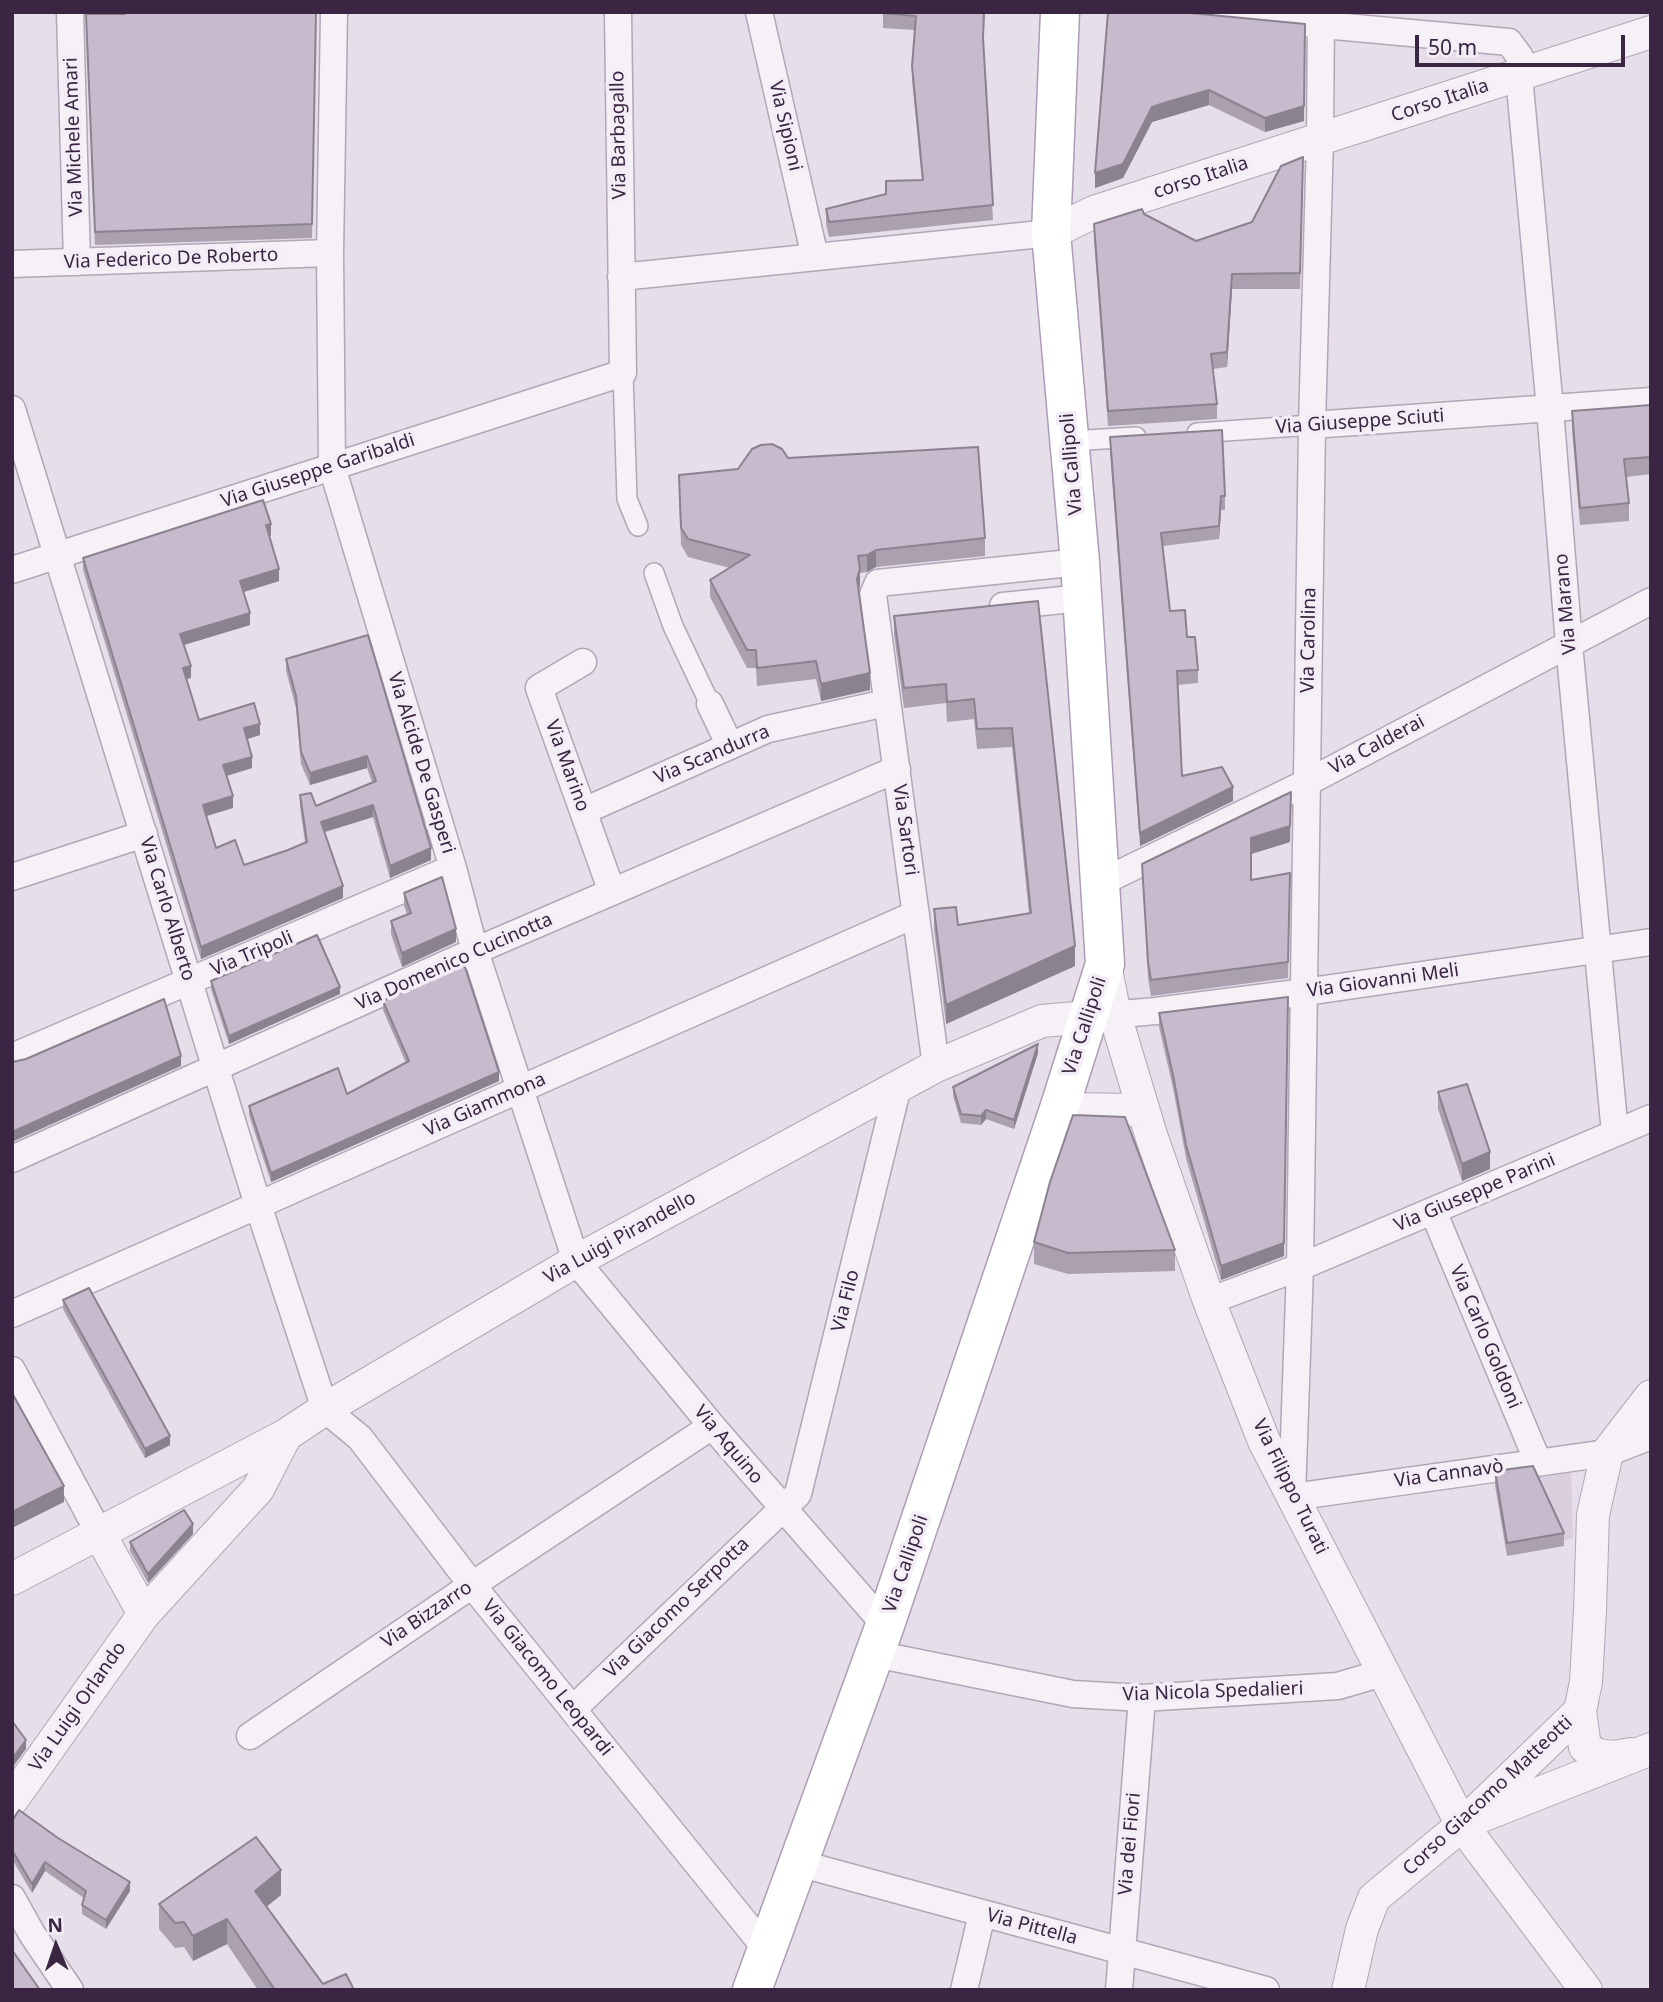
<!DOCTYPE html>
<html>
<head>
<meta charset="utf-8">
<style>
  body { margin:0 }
  #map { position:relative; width:1663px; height:2002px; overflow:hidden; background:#e6dee9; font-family:"Noto Sans",sans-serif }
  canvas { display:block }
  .frame { position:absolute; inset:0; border:14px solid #3a2542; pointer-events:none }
  .north { position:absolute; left:21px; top:1911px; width:70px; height:70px; -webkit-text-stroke:5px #f3edf6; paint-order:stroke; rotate:358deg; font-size:19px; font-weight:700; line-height:28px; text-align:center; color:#3a2542 }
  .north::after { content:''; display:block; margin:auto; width:24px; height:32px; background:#3a2542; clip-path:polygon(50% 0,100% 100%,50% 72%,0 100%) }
  .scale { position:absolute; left:1415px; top:35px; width:210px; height:32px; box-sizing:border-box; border:4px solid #3a2542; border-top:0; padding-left:9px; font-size:21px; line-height:24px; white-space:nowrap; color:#3a2542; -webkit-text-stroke:5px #f3edf6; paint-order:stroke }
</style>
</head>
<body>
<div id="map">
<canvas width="1663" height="2002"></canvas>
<div class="frame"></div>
<div class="north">N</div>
<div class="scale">50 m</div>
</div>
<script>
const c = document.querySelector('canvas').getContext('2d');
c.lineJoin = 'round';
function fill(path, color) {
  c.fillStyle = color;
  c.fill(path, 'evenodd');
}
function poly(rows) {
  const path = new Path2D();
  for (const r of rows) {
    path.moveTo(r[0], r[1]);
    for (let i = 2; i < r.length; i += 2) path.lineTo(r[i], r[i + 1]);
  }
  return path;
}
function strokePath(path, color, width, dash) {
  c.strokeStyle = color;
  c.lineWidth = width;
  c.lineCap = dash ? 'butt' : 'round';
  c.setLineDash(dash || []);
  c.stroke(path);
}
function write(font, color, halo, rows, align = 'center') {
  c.font = font + ' "Noto Sans",sans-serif';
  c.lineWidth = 7;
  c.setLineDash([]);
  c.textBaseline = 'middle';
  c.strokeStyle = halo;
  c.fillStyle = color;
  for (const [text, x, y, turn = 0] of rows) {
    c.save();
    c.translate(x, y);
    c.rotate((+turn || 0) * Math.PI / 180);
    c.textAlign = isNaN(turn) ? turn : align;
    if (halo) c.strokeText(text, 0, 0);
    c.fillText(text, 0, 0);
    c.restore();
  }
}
fill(poly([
  [1571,1468,1573,1538,1562,1541,1557,1547,1507,1556,1494,1479]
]), '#dacfde');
const pedestrian = poly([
  [623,373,627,499,638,526],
  [1197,433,1312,425],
  [1070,441,1136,437],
  [654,573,673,626,710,704]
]);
const minor = poly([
  [70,12,77,262],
  [334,12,330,253,332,467,453,868,475,951,576,1261,712,1426,885,1625],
  [759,12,815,257],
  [1182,12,1509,42,1520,57,1519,76,1550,409,1569,644,1615,1133],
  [1321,12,1320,140,1312,425,1300,1267,1292,1497,1607,1453,1651,1436],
  [12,264,330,253],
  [621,277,1051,233],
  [12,409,258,1205,325,1409,360,1438,472,1585,767,1950],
  [1312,425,1651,401],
  [12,570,623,373,618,12],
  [1003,606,1082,598],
  [583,662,539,688,612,892],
  [710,704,730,746],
  [584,811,768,729,886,703],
  [12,877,144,834],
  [1100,883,1308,782,1651,601],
  [1098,1016,1156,1011,1305,992,1651,942],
  [12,1057,453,868],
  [936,1066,873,595,878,583,1080,562],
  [12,1159,475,951,897,769],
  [1433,1211,1538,1462],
  [1209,1301,1300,1267,1651,1118],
  [12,1314,916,914],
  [12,1370,99,1533],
  [875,1654,1073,1694,1142,1698,1338,1686,1385,1672],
  [573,1709,798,1494,898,1086],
  [250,1736,472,1585,712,1426],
  [798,1863,1266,1990],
  [12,1898,32,1934,70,1990],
  [964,1990,982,1914],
  [1119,1990,1142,1698]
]);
const tertiary = poly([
  [1051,233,1094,212,1651,32],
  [1105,964,1115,1015,1151,1135,1209,1301,1264,1441,1462,1825,1586,1990],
  [1059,1109,1143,1110],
  [99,1533,144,1614],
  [12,1579,286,1435,325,1409,576,1261,936,1066,1042,1021,1087,1017],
  [1580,1711,1585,1747,1597,1755,1613,1757,1631,1754],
  [12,1800,144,1614,258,1489,286,1435],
  [1479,1817,1651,1749],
  [1348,1990,1362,1929,1374,1898,1462,1825,1580,1711,1586,1682,1590,1610,1593,1515,1607,1453,1651,1396]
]);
const primary = poly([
  [752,1990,885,1625,1059,1109,1105,964,1080,562,1051,233,1060,12]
]);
strokePath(pedestrian, '#b2a6b7', 22);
strokePath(minor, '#b2a6b7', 29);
strokePath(tertiary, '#b2a6b7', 34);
strokePath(primary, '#ae9cb6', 41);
strokePath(pedestrian, '#f5f1f7', 19);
strokePath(minor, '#f5f1f7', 26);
strokePath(tertiary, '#f5f1f7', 32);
strokePath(primary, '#fff', 38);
fill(poly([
  [316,12,312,238,95,245,86,14],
  [883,12,985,12,983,45,993,220,829,237,826,224,826,209,886,194,922,180,912,80,915,30,883,28],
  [1108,12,1304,121,1265,132,1209,105,1152,122,1123,178,1095,188],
  [1303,172,1300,289,1232,289,1227,367,1213,369,1217,404,1217,419,1108,426,1094,239,1094,224,1144,214,1196,241,1252,222],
  [1651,405,1651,474,1626,477,1629,503,1629,521,1580,525,1572,429,1572,411],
  [1110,437,1225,496,1225,510,1221,510,1219,539,1163,546,1170,611,1187,637,1198,670,1198,683,1177,685,1182,776,1233,801,1140,846,1110,451],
  [788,458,985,538,985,556,876,567,867,572,860,573,859,590,870,690,821,701,816,679,757,686,756,668,747,668,710,597,710,580,730,568,688,557,681,545,679,492,738,469],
  [269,536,279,581,244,592,250,625,184,645,191,678,187,679,199,720,260,735,247,739,252,768,226,776,233,808,206,816,216,848,244,865,288,850,305,842,300,807,300,795,316,806,372,782,367,768,310,785,301,764,296,708,286,671,286,659,368,635,431,860,390,878,373,817,325,832,343,898,201,959,83,570,83,558,271,536],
  [1038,601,1075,966,946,1024,934,929,934,909,958,925,1029,914,1012,747,977,749,974,719,947,722,946,703,904,708,894,635,894,616],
  [1290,842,1251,854,1251,880,1290,873,1288,978,1151,996,1148,978,1142,864],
  [404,893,456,942,402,967,391,934,391,921,407,914,404,906],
  [211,981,340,994,229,1044,211,989],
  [383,1001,499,1081,271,1182,249,1115,249,1106,347,1094,406,1063,383,1010],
  [1159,1013,1284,1256,1221,1280,1186,1158,1173,1088,1159,1027],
  [1038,1053,1014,1129,986,1119,981,1125,961,1123,953,1096,953,1087],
  [1438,1092,1490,1169,1462,1181,1438,1109],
  [1034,1242,1175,1250,1175,1271,1068,1274,1034,1264],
  [63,1300,170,1445,145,1458,63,1309],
  [1495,1471,1564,1533,1564,1546,1507,1556,1495,1485],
  [193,1534,148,1583,130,1551,130,1542],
  [12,1821,130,1891,106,1929,82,1914,82,1905,84,1898,45,1871,32,1893,12,1859],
  [281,1895,267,1906,323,1984,354,1990,258,1990,227,1944,193,1961,184,1947,175,1948,159,1929,159,1904]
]), '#aba0af');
fill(poly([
  [1305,24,1304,121,1265,132,1265,118],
  [1209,90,1209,105,1152,122,1123,178,1095,188,1095,173,1152,107],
  [1232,274,1232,289,1227,367,1227,352],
  [1221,496,1221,510,1219,539,1219,526],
  [271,524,271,536,266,537,266,525],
  [876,550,876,567,867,572,867,555],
  [279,569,279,581,240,593,240,581],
  [860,569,860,586,857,597,857,579],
  [250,613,250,625,180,646,180,634],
  [191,666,191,678,183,680,183,668],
  [870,673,870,690,821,701,821,684],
  [260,724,260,735,244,740,244,728],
  [367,756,367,768,310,785,310,773],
  [252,757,252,768,223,777,223,765],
  [1233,787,1233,801,1140,846,1140,833],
  [1291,792,1290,842,1251,854,1251,838],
  [233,796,233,808,203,817,203,805],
  [373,805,373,817,321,833,321,822],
  [431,848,431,860,390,878,390,866],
  [343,886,343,898,201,959,201,947],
  [456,929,456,942,402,967,402,953],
  [1075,946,1075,966,946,1024,946,1005],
  [340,987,340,994,229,1044,229,1036],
  [1288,1010,1284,1256,1221,1280,1221,1266],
  [1038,1044,1038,1053,1014,1129,1014,1120],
  [181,1056,181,1066,12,1142,12,1132],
  [499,1072,499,1081,271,1182,271,1173],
  [986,1110,986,1119,981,1125,981,1116],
  [1490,1152,1490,1169,1462,1181,1462,1164],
  [170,1436,170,1445,145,1458,145,1449],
  [64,1486,64,1502,12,1528,12,1512],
  [193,1524,193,1534,148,1583,148,1574],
  [26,1740,26,1749,12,1768,12,1759],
  [45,1862,45,1871,32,1893,32,1884],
  [281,1870,281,1895,255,1916,255,1891],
  [130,1882,130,1891,106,1929,106,1920],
  [227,1919,227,1944,193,1961,193,1936]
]), '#8b828f');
const building = poly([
  [125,12,316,12,312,224,95,232,86,14,125,14,125,12],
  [883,12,984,12,983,38,993,205,829,222,826,209,886,194,886,181,923,180,912,66,916,16,883,13,883,12],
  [1108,12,1180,12,1305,24,1304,106,1265,118,1209,90,1164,103,1152,107,1123,164,1095,173,1108,12],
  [1303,157,1300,273,1232,274,1227,352,1211,354,1217,404,1108,411,1094,224,1142,209,1144,214,1196,241,1252,222,1281,166,1303,157],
  [1651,405,1651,457,1624,459,1629,503,1580,508,1572,411,1651,405],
  [1222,430,1225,496,1221,496,1219,526,1161,533,1170,611,1185,610,1187,637,1195,637,1198,670,1177,671,1182,776,1222,767,1233,787,1140,833,1110,437,1222,430],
  [772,444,782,449,788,458,978,447,985,538,876,550,867,555,858,556,860,569,857,579,870,673,821,684,816,661,757,668,756,650,747,650,710,580,750,555,688,539,681,528,679,475,738,469,752,449,761,445,772,444],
  [263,500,271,524,266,525,279,569,240,581,250,613,180,634,191,666,183,668,199,720,254,703,260,724,244,728,252,757,223,765,233,796,203,805,216,848,235,840,244,865,288,850,307,842,300,795,311,793,316,806,376,781,367,756,310,773,301,752,296,696,286,659,368,635,431,848,390,866,373,805,321,822,343,886,201,947,83,558,263,500],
  [1038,601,1075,946,946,1005,934,909,956,907,958,925,1031,913,1012,728,977,729,974,699,947,702,946,684,904,688,894,616,1038,601],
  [1291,792,1290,826,1251,838,1251,880,1290,873,1288,962,1151,980,1148,962,1142,864,1291,792],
  [442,877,456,929,402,953,391,921,411,913,404,893,442,877],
  [317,935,340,987,229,1036,211,981,317,935],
  [464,964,499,1072,271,1173,249,1106,338,1068,347,1094,409,1061,383,1001,464,964],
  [1288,997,1284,1243,1221,1266,1186,1145,1173,1075,1159,1013,1288,997],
  [164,999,181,1056,12,1132,12,1062,26,1059,164,999],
  [1038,1044,1014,1120,986,1110,981,1116,961,1114,953,1087,1038,1044],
  [1467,1084,1490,1152,1462,1164,1438,1092,1467,1084],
  [1073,1115,1125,1117,1175,1250,1068,1253,1034,1242,1050,1182,1073,1115],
  [89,1288,170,1436,145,1449,63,1300,89,1288],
  [12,1393,64,1486,12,1512,12,1393],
  [1533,1466,1564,1533,1507,1543,1495,1471,1533,1466],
  [184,1510,193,1524,148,1574,130,1542,184,1510],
  [12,1721,26,1740,12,1759,12,1721],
  [19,1810,58,1838,130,1882,106,1920,82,1905,86,1891,45,1862,32,1884,12,1850,12,1821,19,1810],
  [256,1837,281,1870,255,1891,323,1984,346,1974,354,1990,275,1990,227,1919,193,1936,184,1922,175,1923,159,1904,256,1837],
  [12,1950,40,1990,12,1990,12,1950]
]);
fill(building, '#c7bacc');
strokePath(building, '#8b828f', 2);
write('19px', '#3a2542', '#f3edf6', [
  ["Corso Italia",1440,101,-18],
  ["Via Sipioni",785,126,77],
  ["Via Barbagallo",619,135,-91],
  ["Via Michele Amari",74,137,-92],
  ["corso Italia",1201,178,-18],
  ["Via Federico De Roberto",171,259,-2],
  ["Via Giuseppe Sciuti",1360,422,-4],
  ["Via Callipoli",1072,464,-95],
  ["Via Giuseppe Garibaldi",318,471,-18],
  ["Via Marano",1566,604,-95],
  ["Via Carolina",1309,640,-89],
  ["Via Calderai",1377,745,-28],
  ["Via Scandurra",712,755,-23],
  ["Via Alcide De Gasperi",421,763,73],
  ["Via Marino",567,766,70],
  ["Via Sartori",905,830,82],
  ["Via Carlo Alberto",167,909,73],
  ["Via Tripoli",252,954,-23],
  ["Via Domenico Cucinotta",454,962,-24],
  ["Via Giovanni Meli",1383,981,-8],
  ["Via Callipoli",1085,1026,-72],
  ["Via Giammona",485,1105,-24],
  ["Via Giuseppe Parini",1475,1193,-23],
  ["Via Luigi Pirandello",620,1238,-29],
  ["Via Filo",846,1301,-76],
  ["Via Carlo Goldoni",1485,1337,67],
  ["Via Aquino",728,1445,50],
  ["Via Cannavò",1449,1474,-8],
  ["Via Filippo Turati",1290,1487,64],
  ["Via Callipoli",906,1564,-71],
  ["Via Giacomo Serpotta",677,1608,-44],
  ["Via Bizzarro",427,1615,-34],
  ["Via Giacomo Leopardi",547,1678,51],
  ["Via Nicola Spedalieri",1213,1692,-2],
  ["Via Luigi Orlando",78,1707,-55],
  ["Corso Giacomo Matteotti",1488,1796,-43],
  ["Via dei Fiori",1130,1844,-85],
  ["Via Pittella",1032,1927,15]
]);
</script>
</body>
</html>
